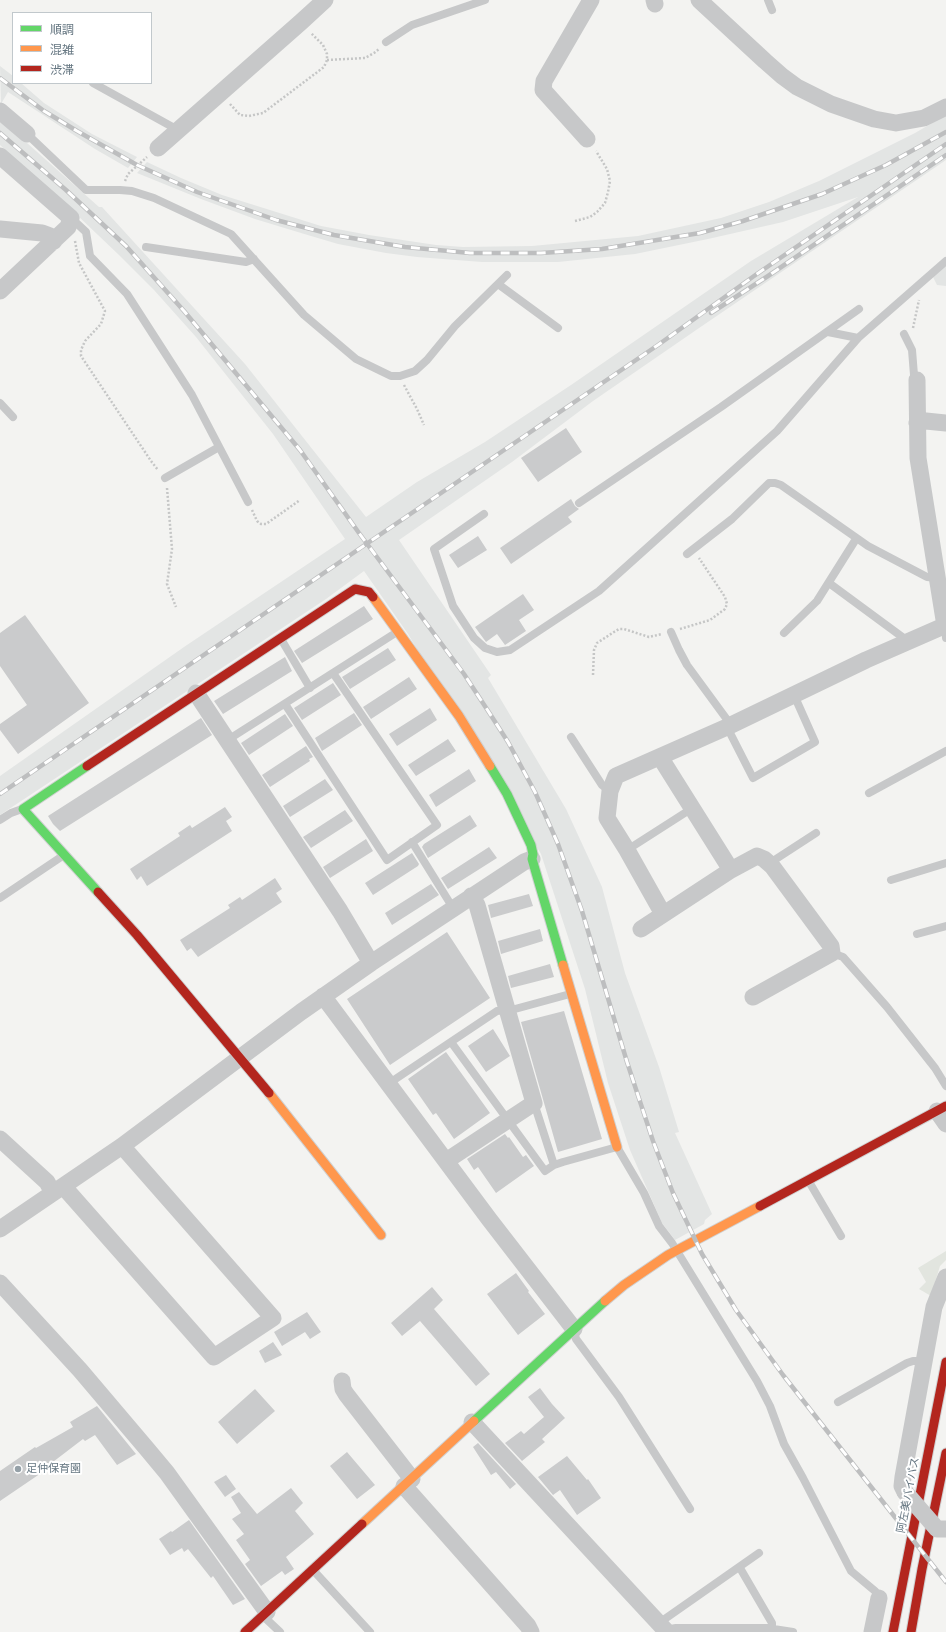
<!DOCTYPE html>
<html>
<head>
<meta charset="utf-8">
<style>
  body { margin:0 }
  #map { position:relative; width:946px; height:1632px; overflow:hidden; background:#f3f3f1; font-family:"Asap Condensed","Noto Sans JP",sans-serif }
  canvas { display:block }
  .legend { position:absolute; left:12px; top:12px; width:140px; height:72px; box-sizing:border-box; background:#fff; border:1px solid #c1c8cc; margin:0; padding:5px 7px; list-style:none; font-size:12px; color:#647580 }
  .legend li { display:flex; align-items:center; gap:8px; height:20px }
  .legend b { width:20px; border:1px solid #c1c8cc }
</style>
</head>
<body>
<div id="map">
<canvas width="946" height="1632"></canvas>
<ul class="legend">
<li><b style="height:5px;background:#63d668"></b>順調</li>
<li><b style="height:5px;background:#ff974d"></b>混雑</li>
<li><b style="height:5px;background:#b3261e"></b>渋滞</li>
</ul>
</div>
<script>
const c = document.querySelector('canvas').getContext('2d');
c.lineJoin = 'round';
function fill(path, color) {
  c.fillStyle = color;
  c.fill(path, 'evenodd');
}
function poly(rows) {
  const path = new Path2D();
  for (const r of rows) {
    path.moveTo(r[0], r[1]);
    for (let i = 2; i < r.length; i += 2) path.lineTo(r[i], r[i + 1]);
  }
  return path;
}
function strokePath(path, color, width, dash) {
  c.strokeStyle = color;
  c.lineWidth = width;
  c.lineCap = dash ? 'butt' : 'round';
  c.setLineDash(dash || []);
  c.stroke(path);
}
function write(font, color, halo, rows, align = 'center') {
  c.font = font + ' "Asap Condensed","Noto Sans JP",sans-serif';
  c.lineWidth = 4;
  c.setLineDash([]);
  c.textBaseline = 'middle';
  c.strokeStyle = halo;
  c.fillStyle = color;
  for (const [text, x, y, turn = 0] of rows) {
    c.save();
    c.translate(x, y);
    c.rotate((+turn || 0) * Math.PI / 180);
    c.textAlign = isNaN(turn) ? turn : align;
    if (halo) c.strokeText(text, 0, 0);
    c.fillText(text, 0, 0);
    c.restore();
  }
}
fill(poly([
  [0,66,13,76,13,83,21,83,44,103,92,134,137,157,128,168,95,149,8,92,1,104],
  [946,115,946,160,702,326,593,401,512,462,399,540,491,675,488,678,566,809,602,887,625,973,659,1067,679,1132,675,1133,712,1214,705,1220,704,1224,675,1240,662,1223,630,1150,608,1083,585,989,541,854,408,634,364,571,326,599,0,815,0,776,184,647,345,539,273,434,196,337,154,290,119,255,56,195,0,145,0,119,99,207,102,207,245,364,366,517,417,482,485,442,571,385,751,261,858,197,783,222,708,239,635,254,558,262,482,262,417,257,386,253,338,244,301,233,255,219,201,199,137,173,147,162,181,178,222,195,321,226,369,235,436,245,463,247,532,246,638,236,721,218,769,202,819,181,915,133],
  [946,265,946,286,937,285,933,277]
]), '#e3e5e4');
fill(poly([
  [946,1251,946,1260,940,1266,931,1296,919,1289,926,1282,918,1268]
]), '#e2e5df');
fill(poly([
  [566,428,582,452,538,482,521,458],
  [571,499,575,506,579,509,568,517,572,522,511,564,500,548],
  [478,536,487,550,458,568,449,555],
  [523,594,534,610,519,620,526,631,505,645,497,634,486,642,475,627],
  [364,606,373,619,302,663,294,651,297,649],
  [25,615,89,703,18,754,0,730,0,724,27,705,0,666,0,633],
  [388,648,396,660,350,689,342,677],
  [285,657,292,671,223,714,214,701],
  [409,677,417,689,371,719,363,707],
  [333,683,341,695,302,720,294,708],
  [430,708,437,720,397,746,389,734],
  [354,713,362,725,322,751,315,738],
  [285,714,293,726,249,755,241,743],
  [201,718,212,735,60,831,53,824,48,816],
  [448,739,456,751,416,776,408,765],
  [306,746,313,757,309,759,310,761,270,787,262,775],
  [469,769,476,781,436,807,429,795],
  [325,779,333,790,290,817,283,806],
  [225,807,232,817,226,821,232,831,147,886,141,876,137,880,130,869,180,836,178,833,190,825,192,828],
  [345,810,353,821,311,848,303,837],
  [470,815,477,826,428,858,422,847,424,844],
  [366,839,373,851,330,878,323,867],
  [489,847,497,858,448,889,441,878],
  [412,853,419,864,418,866,373,895,365,883],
  [275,878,282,889,276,893,282,902,198,957,191,948,187,951,180,940,230,908,228,905,240,897,242,900],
  [431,884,439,895,392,925,385,913],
  [529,894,533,906,491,918,488,905],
  [540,929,543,941,501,954,498,941],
  [447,932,490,998,390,1065,347,999],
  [550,964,554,977,511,988,508,976],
  [564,1011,602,1139,558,1152,521,1022],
  [493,1029,510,1056,486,1072,468,1046],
  [446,1052,490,1113,454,1139,436,1113,433,1115,408,1079],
  [505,1134,508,1138,509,1137,523,1157,526,1155,534,1166,496,1193,478,1167,474,1170,467,1159],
  [516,1273,529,1291,528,1292,545,1314,518,1335,487,1294],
  [432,1287,443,1300,434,1309,490,1374,476,1386,420,1321,402,1336,391,1323],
  [307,1312,321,1332,310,1339,305,1332,282,1346,274,1332],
  [273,1342,282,1355,265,1363,259,1351],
  [540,1388,552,1404,565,1418,542,1439,545,1442,522,1461,505,1443,521,1431,524,1434,544,1417,528,1397],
  [255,1389,275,1411,237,1444,218,1422],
  [97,1406,136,1454,117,1465,95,1435,85,1441,83,1439,49,1465,50,1467,0,1501,0,1471,35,1447,36,1448,73,1427,70,1422],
  [478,1443,516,1484,510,1489,496,1472,491,1475,473,1447],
  [347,1452,375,1485,357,1499,330,1466],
  [567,1456,587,1480,588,1479,601,1498,577,1515,560,1490,553,1495,538,1477],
  [226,1475,236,1489,225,1497,214,1482],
  [291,1488,303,1503,295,1511,314,1534,286,1557,294,1569,285,1575,282,1571,261,1586,245,1564,250,1560,236,1540,244,1534,232,1519,241,1513,231,1497,239,1492,257,1514],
  [189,1520,245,1599,233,1605,213,1576,211,1578,188,1549,184,1552,182,1548,170,1555,159,1539,171,1531,172,1532]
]), '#cacbcc');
const fast = poly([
  [87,766,23,809,98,892],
  [490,766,507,794,531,845,533,854,532,859,563,965],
  [474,1421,605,1301]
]);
const slow = poly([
  [373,597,459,716,490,766],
  [563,965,617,1147],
  [269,1093,381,1235],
  [605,1301,624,1285,668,1255,760,1206],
  [362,1524,474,1421]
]);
const jam = poly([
  [87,766,355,589,369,592,373,597],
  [98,892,137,935,269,1093],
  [760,1206,946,1106],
  [245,1632,362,1524],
  [893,1632,946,1362],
  [911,1632,922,1569,946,1453]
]);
strokePath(fast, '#cfd0d1', 11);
strokePath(slow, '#cfd0d1', 11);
strokePath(jam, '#cfd0d1', 11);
strokePath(poly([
  [327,60,365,58,374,53,379,49],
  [230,104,240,115,249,116,263,113,324,67,327,60,327,54,323,45,311,33],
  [125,181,128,174,147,157],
  [575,221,590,217,597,212,605,203,608,192,610,181,607,169,596,151],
  [75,241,79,263,105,311,101,324,85,341,81,350,81,356,151,461,158,470],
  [913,328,919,300],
  [404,385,417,409,424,425],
  [167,488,172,549,167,584,176,607],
  [252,510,257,521,261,524,266,524,300,500],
  [680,629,710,620,725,609,727,604,725,597,699,558],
  [593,675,594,650,597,643,614,632,619,629,624,629,649,637,662,634]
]), '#c5c6c6', 2.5, [2, 2]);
strokePath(poly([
  [768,0,772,10],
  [386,42,412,25,485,0],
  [93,83,178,130],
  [27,134,86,190,120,190,132,191,154,198,231,234,304,315,356,359,391,376,400,376,415,371,427,360,455,326,507,275],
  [71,218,86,232,90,256,127,294,192,395,248,502],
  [146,247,246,262,254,259],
  [498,284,558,328],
  [828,332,858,338],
  [904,334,912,350,914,375,917,380],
  [0,403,13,417],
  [165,478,219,447],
  [579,503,721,407,859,309],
  [484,514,434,549,453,606,474,638,485,648,497,652,510,650,599,591,777,431,858,338,946,261],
  [687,554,732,519,769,483,775,483,781,485,868,546,927,577,937,578],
  [829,583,905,639,907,643],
  [945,626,946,638],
  [671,632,679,650,687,665,731,725],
  [784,633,817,601,856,539],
  [281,639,310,688],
  [285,704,387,860,437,825,333,673],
  [727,727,753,778,815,742,794,695],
  [571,737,602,785,610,791],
  [226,741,397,632],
  [869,793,946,751],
  [0,820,11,813,22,809],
  [412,842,453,908],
  [627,850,691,809],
  [772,866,776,859,816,833],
  [891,880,946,863],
  [0,898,64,855],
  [917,934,946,926],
  [832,953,843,957,887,1007,935,1068,946,1086],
  [451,1042,545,1171,554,1165,563,1162,617,1147,644,1193,659,1226,672,1243,757,1381,770,1406,784,1444,803,1478,851,1571,875,1591,879,1598],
  [388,1084,497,1011,515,1009,570,994],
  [534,1103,554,1165],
  [808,1180,841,1236],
  [574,1331,576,1339,619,1397,690,1509],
  [838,1402,907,1363,913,1361,925,1361],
  [740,1568,772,1623,772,1628],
  [313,1570,370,1632],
  [263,1616,280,1632],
  [659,1623,759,1553],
  [665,1630,676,1628,767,1628,793,1632]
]), '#c7c8c9', 8);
strokePath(poly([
  [654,0,655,4],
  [699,0,765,61,782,76,797,87,831,104,874,119,896,123,924,118,946,107],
  [0,111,27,134],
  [587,139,543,90,544,81,591,0],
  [158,148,301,22,325,0],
  [0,156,71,218,68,227,0,291],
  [0,229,42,233,50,236,54,241],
  [917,380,918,458,945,626],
  [917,423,926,421,946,423],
  [196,693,340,911,371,963],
  [660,757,731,870,757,856,764,859,772,866,831,946,832,953,753,997],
  [663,914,627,850,607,818,610,791,616,776,727,727,866,660,946,625],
  [641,929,731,870],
  [323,996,489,1219,574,1329],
  [937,1111,946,1124],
  [0,1139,47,1182,53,1193],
  [446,1161,534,1103,477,905,471,896],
  [63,1186,214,1357,273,1318,122,1146],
  [0,1229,122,1146,301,1012,371,963,524,862,532,859],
  [0,1283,80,1370,147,1449,167,1473,267,1612],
  [342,1381,343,1389,346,1394,412,1479],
  [472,1422,667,1632],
  [404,1486,528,1626,531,1632],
  [905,1492,902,1486,903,1477,934,1307,946,1277],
  [872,1632,879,1598]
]), '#c7c8c9', 17);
strokePath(fast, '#63d668', 9);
strokePath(slow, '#ff974d', 9);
strokePath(jam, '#b3261e', 9);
const rail = poly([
  [0,78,44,111,77,131,137,165,197,192,276,220,334,235,405,247,470,253,541,253,602,249,700,233,743,221,822,194,886,165,946,132],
  [0,133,66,190,126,246,184,311,300,450,359,533,464,674,492,717,508,742,535,792,558,844,582,911,627,1062,653,1141,673,1193,702,1254,736,1310,783,1375,946,1582],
  [711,313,768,276,946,155],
  [0,794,658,345,754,276,946,144]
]);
strokePath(rail, '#bdbebf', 4.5);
strokePath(rail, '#fff', 3, [9]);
strokePath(poly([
  [905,1492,937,1529,946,1529]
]), '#c7c8c9', 17);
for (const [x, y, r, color] of [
  [18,1469,4,"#96a1a8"]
]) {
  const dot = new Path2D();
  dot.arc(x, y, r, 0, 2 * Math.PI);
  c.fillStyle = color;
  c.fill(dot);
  strokePath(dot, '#fff', 1.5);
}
write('11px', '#647580', '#fff', [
  ["足仲保育園",26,1469]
], 'left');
write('11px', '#647580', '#fff', [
  ["阿左美バイパス",908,1495,-79]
]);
</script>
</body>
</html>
